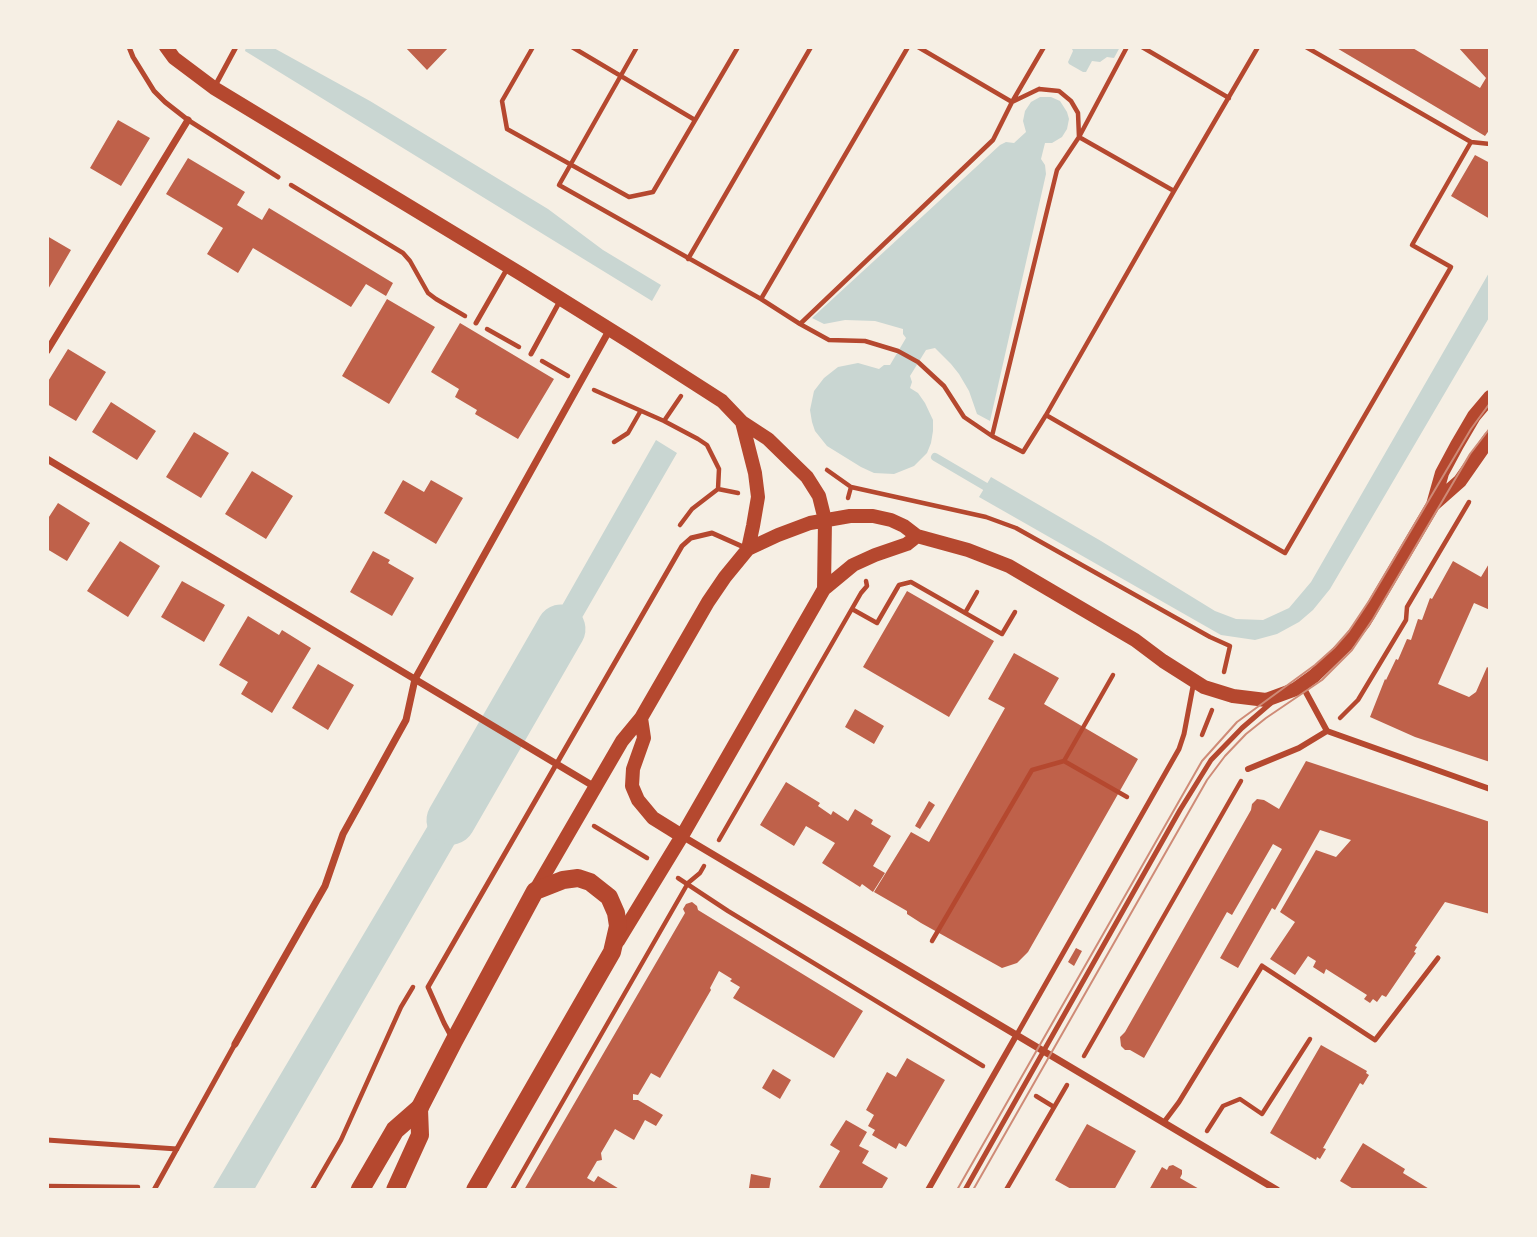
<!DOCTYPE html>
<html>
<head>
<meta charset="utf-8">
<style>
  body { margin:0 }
  #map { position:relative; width:1537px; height:1237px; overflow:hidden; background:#f6efe4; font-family:"Open Sans",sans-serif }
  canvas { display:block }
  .frame { position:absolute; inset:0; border:49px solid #f6efe4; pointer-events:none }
</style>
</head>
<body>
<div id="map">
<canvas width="1537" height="1237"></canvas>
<div class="frame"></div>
</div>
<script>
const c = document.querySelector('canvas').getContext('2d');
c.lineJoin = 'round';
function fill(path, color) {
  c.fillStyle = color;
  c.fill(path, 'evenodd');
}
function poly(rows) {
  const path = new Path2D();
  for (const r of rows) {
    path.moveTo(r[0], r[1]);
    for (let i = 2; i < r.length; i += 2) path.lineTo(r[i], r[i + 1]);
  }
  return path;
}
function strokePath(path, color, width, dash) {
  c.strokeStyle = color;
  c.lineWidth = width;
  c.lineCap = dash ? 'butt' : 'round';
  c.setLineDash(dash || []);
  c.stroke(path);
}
fill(poly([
  [246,47,272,47,370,101,548,209,603,250,661,285,652,301,245,51],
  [1071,47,1120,47,1114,58,1107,57,1100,62,1092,61,1086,72,1083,72,1069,64,1068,62,1073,51],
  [1040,97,1051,97,1060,101,1067,112,1069,119,1067,129,1062,137,1052,143,1045,143,1041,159,1045,165,1046,174,990,421,977,414,969,391,959,374,951,364,935,348,926,350,910,376,912,382,910,388,918,393,925,403,933,420,933,431,931,443,927,453,914,466,894,474,874,473,861,467,827,446,815,431,812,422,810,410,814,391,824,378,838,367,858,363,879,369,884,365,890,365,906,338,903,334,903,329,875,321,845,320,824,324,812,318,1000,145,1006,142,1014,143,1026,132,1023,121,1025,111,1031,102],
  [1490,271,1490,316,1330,589,1313,610,1299,622,1277,634,1255,640,1221,635,979,497,991,477,1101,541,1215,611,1236,619,1263,620,1289,608,1311,582],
  [656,440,677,453,538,694,518,683],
  [471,753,498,769,254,1190,212,1190]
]), '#c9d6d2');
strokePath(poly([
  [935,457,993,491]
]), '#c9d6d2', 8);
strokePath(poly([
  [451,820,561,629]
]), '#c9d6d2', 49);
fill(poly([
  [405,47,449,47,427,70],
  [1335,47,1411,47,1480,88,1486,78,1458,47,1490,47,1490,129,1485,136],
  [118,120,150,138,121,186,90,168],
  [1475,155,1490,163,1490,219,1451,196],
  [188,158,245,192,237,205,262,220,269,208,393,283,386,296,366,284,351,307,253,248,238,273,207,254,223,228,166,194],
  [47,236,71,250,47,291],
  [387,299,435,327,389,404,342,376],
  [460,323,554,379,518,439,475,414,477,410,455,397,459,389,431,372],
  [68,349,106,372,76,421,47,404,47,383],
  [111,402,156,431,137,460,92,432],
  [194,432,229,453,201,498,166,477],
  [252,471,293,496,266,539,225,514],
  [403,480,424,492,431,480,463,498,436,544,384,513],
  [58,503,90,523,67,561,47,549,47,520],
  [120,541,160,566,128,617,87,591],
  [373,551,390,560,388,563,414,578,392,616,350,592],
  [1453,561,1481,577,1490,562,1490,610,1474,603,1438,684,1469,697,1476,692,1487,667,1490,669,1490,762,1415,737,1370,717,1385,679,1386,680,1396,659,1398,660,1407,639,1411,640,1418,619,1422,620,1430,598,1432,599],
  [182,581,225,605,204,642,161,617],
  [907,591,994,641,949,717,863,667],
  [248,616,279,635,282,630,311,648,272,713,241,694,248,682,219,665],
  [1014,653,1059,678,1044,704,1138,759,1028,952,1017,963,1002,968,921,923,907,914,907,911,874,892,911,832,929,842,1005,708,988,699],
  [318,664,354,685,328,730,292,708],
  [855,709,884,726,874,744,845,727],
  [1306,761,1490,822,1490,914,1445,902,1415,946,1417,947,1414,952,1416,953,1386,997,1382,995,1377,1002,1373,999,1370,1003,1364,999,1367,995,1326,969,1324,974,1313,967,1316,961,1308,956,1295,975,1270,959,1295,922,1280,912,1316,850,1336,857,1351,840,1320,830,1275,910,1272,908,1238,968,1220,958,1282,849,1273,844,1232,915,1227,912,1144,1058,1130,1050,1125,1050,1121,1046,1120,1037,1125,1032,1251,810,1252,804,1257,799,1264,800,1279,809],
  [786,782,820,803,818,806,831,815,833,811,848,821,855,809,873,820,871,824,891,836,873,866,885,873,873,892,862,884,860,887,822,863,835,843,806,826,794,846,760,825],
  [929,801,935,805,920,829,915,826],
  [692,902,697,906,698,910,863,1011,834,1058,733,998,740,987,730,981,732,979,719,971,710,988,711,990,660,1078,651,1073,638,1095,633,1094,633,1100,638,1100,663,1115,656,1126,645,1120,634,1140,615,1129,601,1153,602,1160,597,1161,587,1178,594,1182,598,1176,621,1190,524,1190,685,913,683,909,686,904],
  [1076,948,1082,951,1074,966,1068,962],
  [1321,1045,1367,1071,1366,1073,1369,1075,1363,1085,1360,1083,1323,1148,1326,1149,1320,1159,1317,1157,1316,1160,1270,1133],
  [907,1058,945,1080,906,1147,899,1143,896,1149,872,1135,875,1130,868,1126,874,1115,866,1110,887,1072,896,1077],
  [773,1069,791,1080,780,1099,762,1088],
  [846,1120,867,1132,859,1146,869,1151,862,1163,888,1178,881,1190,823,1190,819,1187,840,1151,830,1145],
  [1087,1124,1136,1151,1114,1190,1073,1190,1055,1180],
  [1363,1143,1405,1169,1403,1173,1431,1190,1355,1190,1340,1181],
  [1173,1165,1182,1170,1182,1174,1180,1178,1201,1190,1149,1190,1162,1167,1167,1170,1169,1166],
  [751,1174,771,1178,769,1190,749,1188]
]), '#bf614a');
strokePath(poly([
  [533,47,502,101,507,129,629,197,653,192,738,47],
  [572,47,695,120],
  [637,47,559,185,761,299,800,324],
  [918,47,1012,102,1044,47],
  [1127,47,1079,137,1174,191],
  [1142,47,1229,98],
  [1258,47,1174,191,1046,415,1285,553,1451,267,1412,245,1471,142,1306,47],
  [1039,89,1059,91,1071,101,1078,113,1079,137,1057,170,992,436,964,417,944,386,918,362,898,351,865,341,829,340,800,324,993,140,1012,102,1039,89],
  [1471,142,1490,144],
  [291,185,403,253,410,261,428,293,436,299,465,316],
  [688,259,811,47],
  [761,299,908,47],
  [487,329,519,347],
  [542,361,568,376],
  [594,390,664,421,698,439,707,445,719,469,718,489,692,509,680,525],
  [664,421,681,396],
  [992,436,1023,452,1046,415],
  [614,442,628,433,640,412],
  [827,470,851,487,986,517,1016,528,1210,637,1230,646,1224,672],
  [718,489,738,493],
  [848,498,851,487],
  [852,609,877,623,899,585,911,582,1002,634,1015,612],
  [965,613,977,592],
  [1340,718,1358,700,1406,620,1407,607,1469,502],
  [1202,735,1212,710],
  [1064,761,1127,797],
  [594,826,647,858],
  [719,840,861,593,867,586,866,581],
  [678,878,728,911,983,1066],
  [932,941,1032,770,1064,761,1113,675],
  [1084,1056,1241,781],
  [1036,1096,1054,1107],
  [1207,1131,1223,1106,1240,1099,1262,1114,1310,1039],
  [47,1186,138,1187],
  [312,1190,341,1140,401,1007,413,987],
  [512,1190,688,883,700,873,704,866],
  [1006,1190,1067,1085]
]), '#b5482f', 4.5);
strokePath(poly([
  [129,47,133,57,154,91,165,102,188,120,278,177],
  [215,86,236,47],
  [476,323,507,269],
  [531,354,561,299],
  [1016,1036,1179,749,1184,734,1194,681],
  [452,1038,444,1023,428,987,682,546,691,538,712,533,748,549],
  [1164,1122,1179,1102,1262,966,1375,1040,1438,958],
  [47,1140,177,1149],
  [154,1190,235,1044],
  [965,1190,1180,810,1211,760,1242,728,1271,703]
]), '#b5482f', 5);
strokePath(poly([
  [1302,685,1327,731,1490,789],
  [1248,769,1299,748,1327,731],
  [928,1190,1016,1036]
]), '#b5482f', 6);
strokePath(poly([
  [47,351,188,120],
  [47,459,595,787],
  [682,836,1277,1190],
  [235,1044,325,886,343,834,406,720,415,679,610,329]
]), '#b5482f', 7);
strokePath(poly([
  [166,47,174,58,214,88,521,274,630,342,722,401,742,422,768,439,807,477,819,496,825,520,824,589],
  [1434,504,1460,481,1490,438],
  [748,549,778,535,810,523,850,516,873,516,891,520,904,526,917,536,968,550,1009,566,1135,640,1163,661,1204,687,1233,696,1266,700,1296,689,1314,676,1346,645,1364,622,1433,505,1442,473,1457,445,1474,416,1490,397],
  [641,718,644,738,633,769,632,786,638,800,653,818,682,836],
  [535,891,622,741,641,718,708,602,725,577,748,549,753,526,758,497,755,473,742,422],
  [618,941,682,836,824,589,853,565,875,555,907,544,917,536]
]), '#b5482f', 14);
strokePath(poly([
  [395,1190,420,1135,419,1109,454,1041,535,891,563,880,578,878,590,882,609,897,616,913,618,926,612,952,475,1190]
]), '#b5482f', 18);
strokePath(poly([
  [360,1190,395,1130,419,1109]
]), '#b5482f', 19);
strokePath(poly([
  [957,1190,1202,761,1237,722,1315,665,1334,648,1349,631,1369,601,1471,429,1490,403],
  [973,1190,1207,780,1225,756,1246,734,1266,718,1322,680,1352,650,1373,619,1470,454,1490,428]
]), '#cf8b77', 2);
</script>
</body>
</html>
